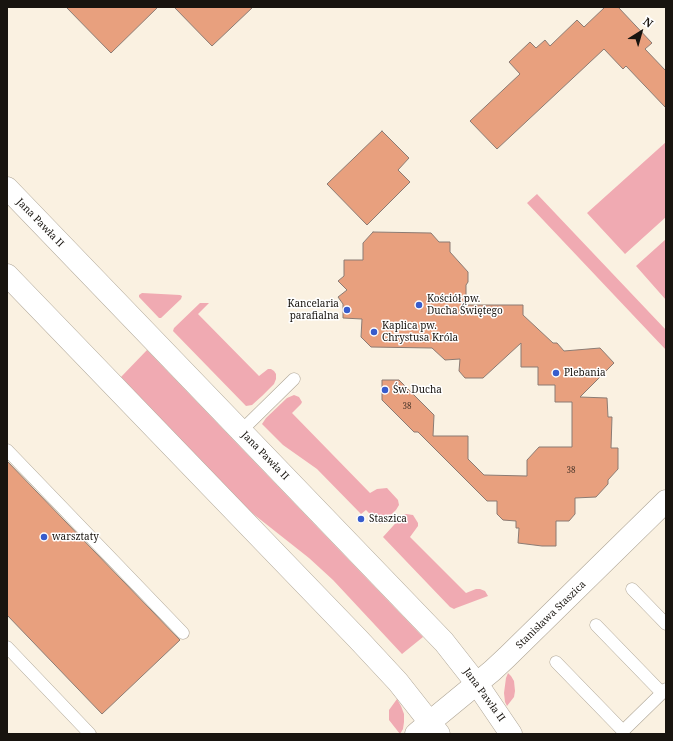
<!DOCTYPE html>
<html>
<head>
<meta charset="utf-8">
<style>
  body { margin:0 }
  #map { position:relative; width:673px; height:741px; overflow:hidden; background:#faf1e1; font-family:"Noto Serif",serif }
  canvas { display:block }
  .frame { position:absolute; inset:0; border:8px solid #18140f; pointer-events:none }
  .north { position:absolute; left:621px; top:12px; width:40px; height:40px; -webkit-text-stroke:3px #fff; paint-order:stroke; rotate:37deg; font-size:11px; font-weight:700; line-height:16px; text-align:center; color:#18140f }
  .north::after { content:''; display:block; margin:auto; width:14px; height:18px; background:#18140f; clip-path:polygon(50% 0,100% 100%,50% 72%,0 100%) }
</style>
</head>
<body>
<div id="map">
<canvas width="673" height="741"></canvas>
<div class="frame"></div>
<div class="north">N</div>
</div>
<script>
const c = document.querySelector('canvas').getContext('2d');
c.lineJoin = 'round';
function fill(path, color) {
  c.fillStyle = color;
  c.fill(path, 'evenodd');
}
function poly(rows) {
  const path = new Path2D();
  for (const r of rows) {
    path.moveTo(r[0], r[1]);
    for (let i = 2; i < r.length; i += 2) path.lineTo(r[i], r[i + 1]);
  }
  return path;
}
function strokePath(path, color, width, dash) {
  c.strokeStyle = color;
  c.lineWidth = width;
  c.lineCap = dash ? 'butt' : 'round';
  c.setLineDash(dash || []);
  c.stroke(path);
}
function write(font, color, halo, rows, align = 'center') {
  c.font = font + ' "Noto Serif",serif';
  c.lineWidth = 3;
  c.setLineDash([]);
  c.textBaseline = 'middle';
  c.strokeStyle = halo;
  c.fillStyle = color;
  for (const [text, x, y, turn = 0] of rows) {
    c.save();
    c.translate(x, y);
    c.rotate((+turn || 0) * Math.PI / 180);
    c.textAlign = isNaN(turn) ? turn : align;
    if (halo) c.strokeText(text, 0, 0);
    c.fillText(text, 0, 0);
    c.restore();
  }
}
fill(poly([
  [666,142,666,217,625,254,587,213],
  [537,194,666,330,666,350,527,203],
  [666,239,666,300,636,266],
  [142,293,180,295,182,296,181,299,161,318,159,318,139,297,139,295],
  [200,303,209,303,198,314,259,376,268,369,271,369,274,371,276,374,276,379,274,384,262,396,252,405,246,406,173,331,174,328],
  [147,350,423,637,402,654,333,580,309,558,247,509,121,377],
  [294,395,299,397,302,402,301,404,292,413,370,493,377,489,387,488,398,500,399,505,396,510,381,524,379,523,366,510,361,514,317,469,283,445,262,424,266,418,287,398],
  [406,514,413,515,418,523,418,526,410,537,466,593,476,589,480,589,485,591,488,596,456,608,454,609,450,607,383,537,403,515],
  [508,673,511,676,514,681,515,691,514,697,507,706,505,702,504,693,506,678],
  [397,699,401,706,404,714,404,722,403,729,400,734,389,720,389,710]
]), '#f0aab2');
const building = poly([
  [66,7,158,7,111,53,66,7],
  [174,7,253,7,212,46,174,7],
  [605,7,618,7,652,43,645,49,666,71,666,108,626,66,623,69,604,49,497,149,470,121,520,74,509,62,530,42,536,48,545,40,550,46,577,20,584,27,605,7],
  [382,131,409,158,398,170,410,182,367,225,327,184,382,131],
  [373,232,431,233,439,242,450,242,450,252,468,272,468,282,466,285,466,305,523,305,523,315,553,343,557,343,564,351,600,348,614,363,580,397,607,398,608,417,612,417,611,448,618,448,618,469,608,480,608,484,596,497,575,498,575,514,569,521,556,521,556,546,542,546,518,543,519,528,516,528,516,521,503,520,497,514,497,501,487,501,418,432,414,432,382,400,382,380,399,380,434,415,433,436,468,436,468,459,484,475,527,476,527,460,539,447,572,447,572,402,555,402,555,385,538,385,538,367,521,367,521,343,483,378,465,378,459,371,460,359,445,360,432,348,371,347,361,337,362,319,343,318,343,304,338,297,347,290,338,281,344,276,344,260,363,260,363,243,373,232],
  [7,461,180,640,102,714,7,615,7,461]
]);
fill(building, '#e8a07e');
strokePath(building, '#8b7b73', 1);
const service = poly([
  [241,431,294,379],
  [7,450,183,633],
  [632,589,666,624],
  [596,625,662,693],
  [7,647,90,734],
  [556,662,623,731,666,689]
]);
const minor = poly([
  [416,734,430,722]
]);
const tertiary = poly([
  [430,722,492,671,507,657,666,501]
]);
const secondary = poly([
  [7,188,444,642,477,684,511,734],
  [7,275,358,639,398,682,439,734]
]);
strokePath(service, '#aea596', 13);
strokePath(minor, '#aea596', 23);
strokePath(tertiary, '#aea596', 23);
strokePath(secondary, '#aea596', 23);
strokePath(service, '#fff', 12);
strokePath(minor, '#fff', 22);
strokePath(tertiary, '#fff', 22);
strokePath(secondary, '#fff', 22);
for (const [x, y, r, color] of [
  [419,305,4,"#375ccc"],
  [347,310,4,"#375ccc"],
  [374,332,4,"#375ccc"],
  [556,373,4,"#375ccc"],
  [385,390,4,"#375ccc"],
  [361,519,4,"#375ccc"],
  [44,537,4,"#375ccc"]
]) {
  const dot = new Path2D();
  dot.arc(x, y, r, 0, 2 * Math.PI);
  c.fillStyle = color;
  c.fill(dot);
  strokePath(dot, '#fff', 1.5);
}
write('8px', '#4c372b', null, [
  ["38",407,407],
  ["38",571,471]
]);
write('10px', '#18140f', '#fff', [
  ["Jana Pawła II",40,223,46],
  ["Jana Pawła II",265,456,46],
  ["Stanisława Staszica",551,615,-44],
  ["Jana Pawła II",484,695,54]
]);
write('10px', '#18140f', '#fff', [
  ["Kościół pw.",427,299],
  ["Ducha Świętego",427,311],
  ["Kancelaria",339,304,"right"],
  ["parafialna",339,316,"right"],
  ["Kaplica pw.",382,326],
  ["Chrystusa Króla",382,338],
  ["Plebania",564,373],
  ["Św. Ducha",393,390],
  ["Staszica",369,519],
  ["warsztaty",52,537]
], 'left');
</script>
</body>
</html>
